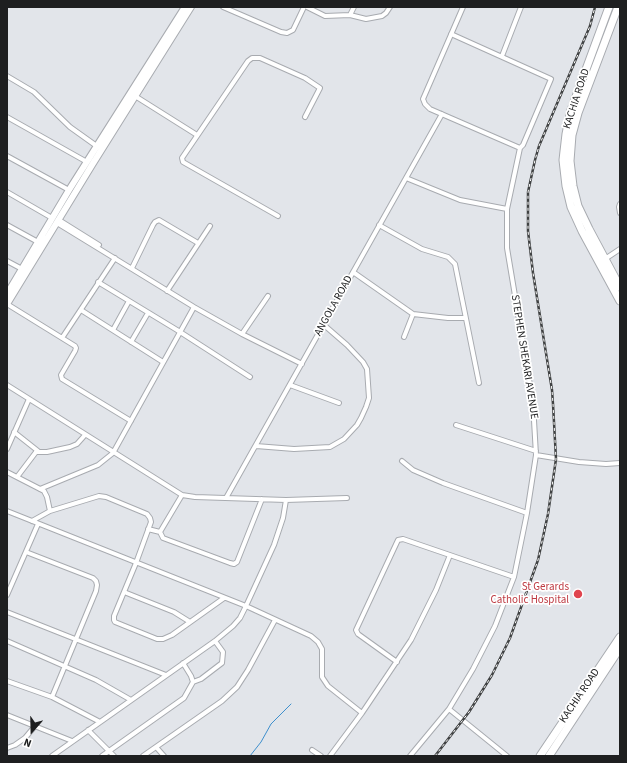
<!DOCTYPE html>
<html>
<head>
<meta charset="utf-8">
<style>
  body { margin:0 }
  #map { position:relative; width:627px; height:763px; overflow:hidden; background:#e2e5ea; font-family:"Source Sans 3",sans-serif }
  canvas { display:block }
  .frame { position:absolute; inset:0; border:8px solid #1e1f20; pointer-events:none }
  .north { position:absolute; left:12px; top:711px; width:40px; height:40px; -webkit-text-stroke:3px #fff; paint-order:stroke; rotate:200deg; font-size:11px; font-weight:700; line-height:16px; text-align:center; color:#1e1f20 }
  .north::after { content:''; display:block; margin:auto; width:14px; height:18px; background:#1e1f20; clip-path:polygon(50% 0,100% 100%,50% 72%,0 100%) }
</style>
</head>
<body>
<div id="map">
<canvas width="627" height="763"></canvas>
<div class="frame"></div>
<div class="north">N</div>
</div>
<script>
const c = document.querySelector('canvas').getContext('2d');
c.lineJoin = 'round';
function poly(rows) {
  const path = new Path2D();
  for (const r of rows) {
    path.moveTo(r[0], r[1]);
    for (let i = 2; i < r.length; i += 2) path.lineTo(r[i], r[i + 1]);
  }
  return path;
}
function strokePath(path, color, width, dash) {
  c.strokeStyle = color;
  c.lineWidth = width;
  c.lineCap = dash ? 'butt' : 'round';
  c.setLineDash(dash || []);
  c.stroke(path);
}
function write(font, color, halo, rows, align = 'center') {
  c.font = font + ' "Source Sans 3",sans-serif';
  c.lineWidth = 3.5;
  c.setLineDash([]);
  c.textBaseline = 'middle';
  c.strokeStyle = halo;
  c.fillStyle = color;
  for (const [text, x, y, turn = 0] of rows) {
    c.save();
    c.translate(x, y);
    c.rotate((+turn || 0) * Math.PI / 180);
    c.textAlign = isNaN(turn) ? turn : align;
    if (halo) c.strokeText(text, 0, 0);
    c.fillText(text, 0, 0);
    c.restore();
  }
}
strokePath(poly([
  [250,756,261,742,271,724,291,704]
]), '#3e8fcc', 1);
const street = poly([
  [223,7,281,32,287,33,293,30,304,7],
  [307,7,325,16,350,15,366,19,382,16,386,13,390,7],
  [463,7,423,99,425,104,430,109,520,148],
  [350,15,354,7],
  [502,56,521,7],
  [7,76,34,92,70,127,98,147],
  [135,96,197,135],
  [7,117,87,162],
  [7,156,69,190],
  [406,178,460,200,507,209],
  [7,192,52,218],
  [620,204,619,207,620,213],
  [278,216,183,162,182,158,248,61,252,58,260,58,305,78,320,88,305,117],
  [59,220,99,245],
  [57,223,194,307,242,334,302,364],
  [7,225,38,242],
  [379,225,422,249,448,257,455,264,479,383],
  [605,259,620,249],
  [7,261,22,269],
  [132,268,153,225,155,222,159,220,198,243],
  [353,272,413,314,448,318,465,318],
  [98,282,177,330,250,377],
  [167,291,210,226],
  [7,304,75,346,76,348,75,351,61,375,62,379,131,421],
  [81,310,163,362],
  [113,330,129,301],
  [242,334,268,296],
  [404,337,413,314],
  [62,338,115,258],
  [131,342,148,313],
  [7,385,182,495,195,497,286,500,347,498],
  [290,385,339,403],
  [456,425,536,451],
  [14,432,38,451],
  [256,446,294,449,330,447,344,439,357,425,361,418,366,407,369,398,367,369,363,362,347,345,324,325],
  [7,449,29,399],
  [536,455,579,462,606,464,620,463],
  [402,461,413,470,443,483,527,513],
  [7,472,44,491,47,497,50,511],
  [17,477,36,452,47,452,70,447,77,444,85,435],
  [40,489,98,465,113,453,194,307],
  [226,498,442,114],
  [7,511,246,606,311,636,318,642,322,649,322,677,328,686,362,713],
  [32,521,50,511,99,496,106,497,147,514,150,518,151,522,136,563,114,616,114,620,115,622,157,639,163,639,172,635,224,598],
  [148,529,160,532,163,538,230,563,234,564,237,562,262,499],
  [160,532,182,495],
  [26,552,93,578,96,581,97,585,96,591,52,697],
  [124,592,174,612,190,622],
  [7,595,38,524],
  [7,612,166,675],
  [7,641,96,680,131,700],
  [397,662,358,634,356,630,398,540,403,539,514,577],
  [183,663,191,676,193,682],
  [7,681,52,697,100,722],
  [449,709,507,756],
  [7,715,72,741],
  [88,730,114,756],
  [156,747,164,756],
  [7,748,15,745,25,738,35,726],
  [312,750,321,756],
  [52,756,215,641,233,626,240,618,246,606,274,545,283,518,286,500],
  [102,756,184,698,193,682,201,679,222,663,223,652,215,641],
  [143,756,222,701,237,687,248,670,275,620],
  [330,756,362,713,411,640,436,590,450,555],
  [410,756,449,709,473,669,495,626,514,577,527,513,536,455,533,403,507,248,507,209,520,148,523,145,551,79,451,34]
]);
const secondary = poly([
  [7,294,69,190,185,7],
  [7,304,92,165,191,7]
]);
const primary = poly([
  [609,7,571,110,566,134,563,160,566,186,571,207,582,231,620,301],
  [618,7,578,113,572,135,570,161,573,186,578,206,589,229,620,287],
  [540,756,620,637],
  [549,756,620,648]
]);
strokePath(street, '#a8abb0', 6);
strokePath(secondary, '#a8abb0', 8);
strokePath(primary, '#a8abb0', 9);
strokePath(street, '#fff', 4);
strokePath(secondary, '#fff', 6);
strokePath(primary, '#fff', 7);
const rail = poly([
  [435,756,469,712,492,675,510,638,538,560,548,514,556,459,553,404,552,390,533,273,528,231,528,192,535,160,539,146,590,26,595,7]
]);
strokePath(rail, '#3f4142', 2.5);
strokePath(rail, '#fff', 1, [3]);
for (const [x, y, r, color] of [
  [578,594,5,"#e0444e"]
]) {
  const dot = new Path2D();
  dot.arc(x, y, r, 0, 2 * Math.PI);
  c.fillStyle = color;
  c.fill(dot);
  strokePath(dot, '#fff', 1.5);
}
write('11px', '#1e1f20', '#fff', [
  ["KACHIA ROAD",577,99,-72],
  ["ANGOLA ROAD",334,306,-61],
  ["STEPHEN SHEKARI AVENUE",524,357,81],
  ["KACHIA ROAD",580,696,-56]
]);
write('11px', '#be3a42', '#fff', [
  ["St Gerards",569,588],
  ["Catholic Hospital",569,601]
], 'right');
</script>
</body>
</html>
